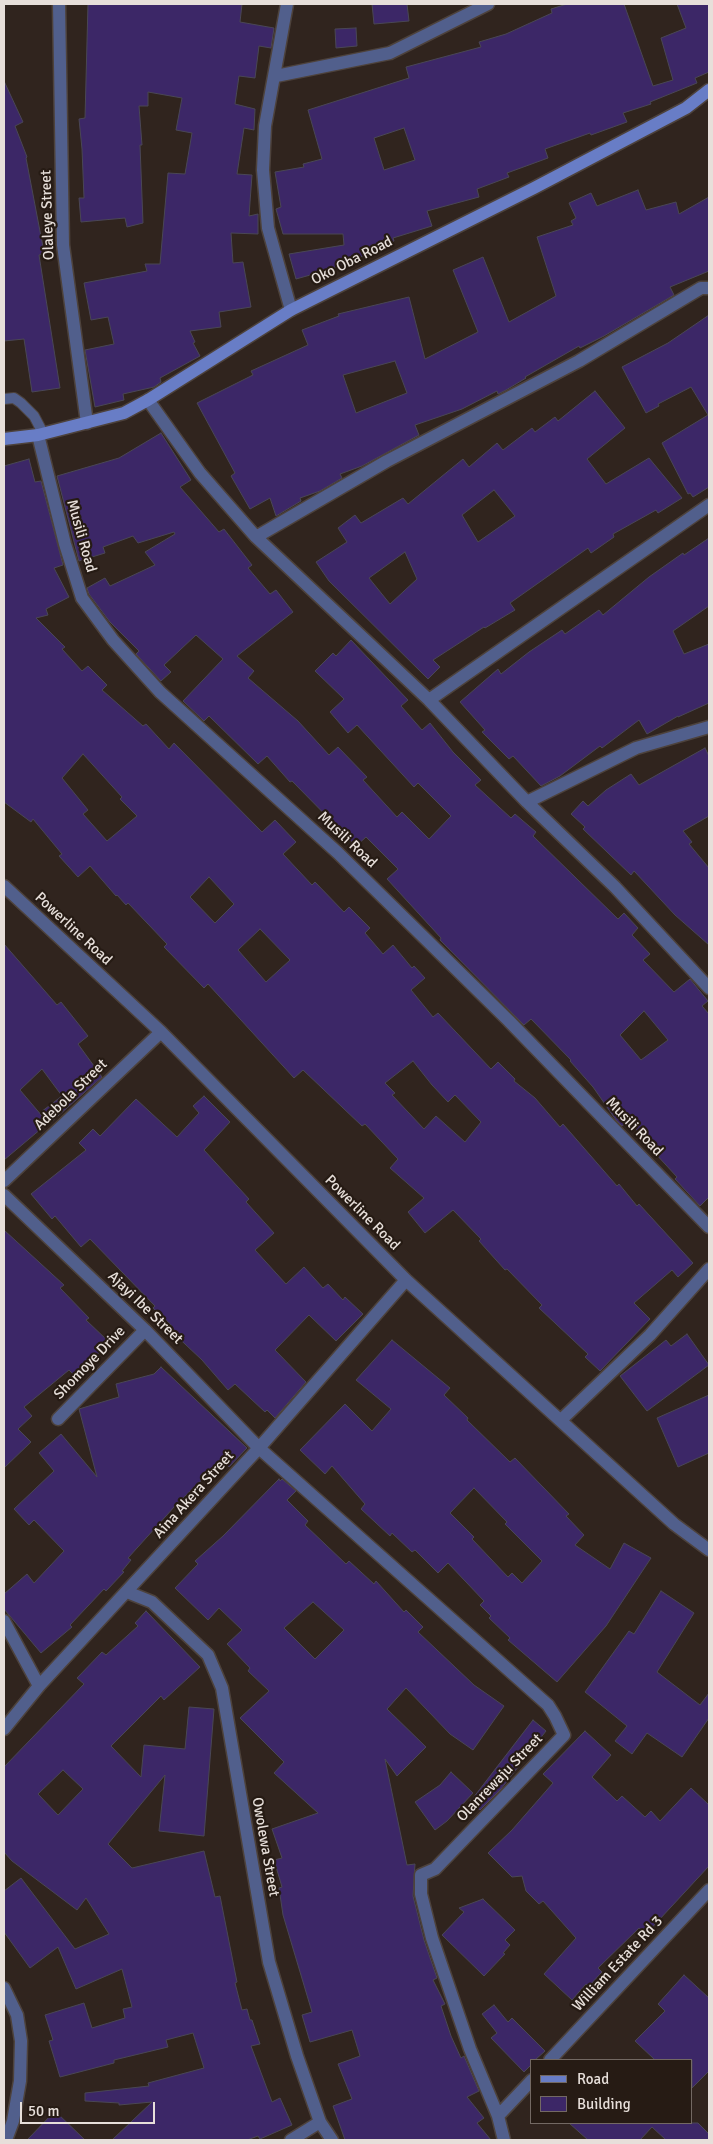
<!DOCTYPE html>
<html>
<head>
<meta charset="utf-8">
<style>
  body { margin:0 }
  #map { position:relative; width:713px; height:2144px; overflow:hidden; background:#30241e; font-family:Signika,sans-serif }
  canvas { display:block }
  .frame { position:absolute; inset:0; border:5px solid #e7dfda; pointer-events:none }
  .legend { position:absolute; left:530px; top:2059px; width:162px; height:65px; box-sizing:border-box; background:#261b14; border:1px solid #736963; margin:0; padding:6px 9px; list-style:none; font-size:15px; color:#e7dfda }
  .legend li { display:flex; align-items:center; gap:10px; height:25px }
  .legend b { width:25px; border:1px solid #736963 }
  .scale { position:absolute; left:20px; top:2102px; width:135px; height:22px; box-sizing:border-box; border:2px solid #e7dfda; border-top:0; padding-left:6px; font-size:15px; line-height:18px; white-space:nowrap; color:#e7dfda; -webkit-text-stroke:4px #261b14; paint-order:stroke }
</style>
</head>
<body>
<div id="map">
<canvas width="713" height="2144"></canvas>
<div class="frame"></div>
<ul class="legend">
<li><b style="height:6px;background:#687dc6"></b>Road</li>
<li><b style="height:14px;background:#3c2767"></b>Building</li>
</ul>
<div class="scale">50 m</div>
</div>
<script>
const c = document.querySelector('canvas').getContext('2d');
c.lineJoin = 'round';
function fill(path, color) {
  c.fillStyle = color;
  c.fill(path, 'evenodd');
}
function poly(rows) {
  const path = new Path2D();
  for (const r of rows) {
    path.moveTo(r[0], r[1]);
    for (let i = 2; i < r.length; i += 2) path.lineTo(r[i], r[i + 1]);
  }
  return path;
}
function strokePath(path, color, width, dash) {
  c.strokeStyle = color;
  c.lineWidth = width;
  c.lineCap = dash ? 'butt' : 'round';
  c.setLineDash(dash || []);
  c.stroke(path);
}
function write(font, color, halo, rows, align = 'center') {
  c.font = font + ' Signika,sans-serif';
  c.lineWidth = 4.5;
  c.setLineDash([]);
  c.textBaseline = 'middle';
  c.strokeStyle = halo;
  c.fillStyle = color;
  for (const [text, x, y, turn = 0] of rows) {
    c.save();
    c.translate(x, y);
    c.rotate((+turn || 0) * Math.PI / 180);
    c.textAlign = isNaN(turn) ? turn : align;
    if (halo) c.strokeText(text, 0, 0);
    c.fillText(text, 0, 0);
    c.restore();
  }
}
const building = poly([
  [88,4,242,4,240,22,274,28,271,48,259,46,255,78,239,76,235,104,255,109,254,130,244,128,237,174,252,175,249,216,258,214,258,234,231,233,233,263,243,262,251,307,219,312,221,327,190,331,195,342,193,343,200,356,160,378,161,382,154,387,123,394,124,400,95,407,85,350,114,344,108,317,91,320,84,283,147,271,145,264,160,264,168,173,185,174,192,133,176,130,182,98,148,92,148,106,139,106,142,145,140,145,143,223,127,227,125,218,81,222,79,198,84,198,82,149,79,119,85,118,88,4],
  [372,4,407,4,409,21,374,24,372,4],
  [567,4,624,4,653,86,673,80,661,38,686,28,677,4,709,4,709,72,695,78,697,83,650,102,651,104,623,113,627,122,591,135,590,133,545,149,548,158,507,173,509,177,477,189,479,197,427,211,432,226,393,238,394,241,367,250,368,254,328,270,296,279,289,254,344,245,343,234,283,234,276,209,281,207,275,172,304,167,303,164,322,159,308,110,409,78,406,67,481,47,479,42,506,34,552,13,551,9,567,4],
  [404,128,415,160,384,170,374,138,404,128],
  [356,28,357,46,336,48,335,29,356,28],
  [4,81,23,122,15,126,27,157,26,158,43,247,44,254,39,255,60,388,32,392,24,339,4,341,4,81],
  [638,190,646,210,676,202,679,214,709,197,709,271,670,287,674,295,604,336,580,348,579,346,525,377,526,378,506,390,498,394,497,391,462,409,415,425,419,435,362,466,340,474,342,478,320,491,300,498,301,501,276,516,270,498,250,509,231,476,235,473,197,403,253,375,251,371,308,345,302,330,339,316,338,314,409,297,425,359,478,332,453,270,483,257,509,322,556,296,537,237,573,225,571,221,576,218,569,203,591,193,597,206,638,190],
  [395,361,407,393,356,413,343,375,395,361],
  [709,315,709,487,693,497,690,493,688,494,662,443,708,415,691,387,658,404,659,406,646,413,622,367,668,343,709,315],
  [595,391,625,428,587,459,606,484,649,458,682,498,658,513,656,510,613,534,614,537,591,553,588,548,510,603,515,610,485,628,484,627,433,660,440,667,428,679,329,581,316,562,347,542,338,528,355,515,361,523,403,498,408,504,463,459,469,467,497,443,503,450,532,428,535,432,555,417,558,421,595,391],
  [494,490,515,516,478,542,462,515,494,490],
  [405,552,417,579,390,604,369,578,405,552],
  [161,433,191,480,180,487,219,532,224,529,252,565,248,568,270,594,276,590,293,612,237,656,254,671,248,678,298,721,329,755,338,747,367,777,363,780,397,817,402,812,429,839,451,816,418,783,414,787,357,725,348,733,330,712,344,699,315,671,333,653,336,656,351,640,408,700,401,706,422,730,430,723,453,752,481,780,475,785,511,818,515,814,536,832,533,836,618,919,624,913,638,928,632,935,650,954,643,960,674,992,690,979,708,1001,702,1006,709,1014,709,1197,700,1206,675,1179,677,1177,654,1152,652,1153,630,1120,622,1126,616,1120,593,1087,570,1061,571,1060,531,1019,524,1025,440,940,441,938,387,879,398,869,366,837,356,846,292,781,290,782,267,756,258,764,209,716,204,721,183,701,223,659,196,635,164,665,171,672,161,681,136,654,139,651,110,622,89,594,87,588,105,578,110,586,155,565,145,552,175,534,174,532,138,543,133,536,103,547,105,553,79,561,57,476,119,458,161,433],
  [644,1011,668,1040,641,1060,620,1035,644,1011],
  [29,459,35,482,41,481,63,565,54,568,69,597,46,609,48,615,36,618,65,647,62,649,82,671,88,666,107,685,102,690,143,726,146,724,169,749,174,743,262,832,275,820,296,842,283,854,312,885,315,882,344,912,349,907,370,928,365,933,383,954,393,945,412,968,414,966,425,978,411,990,433,1017,438,1013,491,1069,498,1062,515,1079,514,1081,535,1098,560,1127,563,1124,617,1186,619,1184,637,1206,639,1204,693,1263,678,1277,672,1270,634,1303,650,1319,600,1371,585,1357,588,1354,539,1308,542,1305,507,1269,505,1270,479,1241,481,1239,453,1210,425,1233,408,1212,424,1198,390,1168,398,1159,365,1124,362,1126,303,1070,294,1078,208,984,204,988,164,947,167,944,128,903,126,905,117,895,116,896,90,866,78,877,59,856,62,854,33,819,31,822,4,802,4,466,29,459],
  [83,754,122,797,120,799,137,816,107,841,83,814,88,810,62,778,83,754],
  [209,877,234,904,215,923,190,897,209,877],
  [260,929,290,960,266,982,238,950,260,929],
  [413,1061,432,1085,448,1102,455,1095,481,1122,465,1142,436,1116,424,1129,392,1095,395,1093,385,1083,413,1061],
  [709,538,709,606,673,631,684,654,709,644,709,703,678,717,678,716,647,734,639,720,602,748,600,746,560,776,541,786,513,756,509,759,482,732,485,730,460,702,498,669,501,674,529,652,562,630,565,634,599,610,603,615,649,577,683,553,684,555,709,538],
  [705,748,709,756,709,816,683,831,692,842,689,844,709,868,709,945,675,915,634,871,631,875,583,829,585,827,571,814,583,801,588,806,606,790,631,774,639,785,705,748],
  [4,944,57,1005,61,1002,88,1036,78,1044,102,1077,50,1123,41,1112,62,1096,42,1069,20,1090,48,1123,4,1160,4,944],
  [204,1096,230,1122,204,1150,249,1199,246,1202,274,1233,255,1250,286,1284,304,1267,323,1288,328,1284,343,1300,345,1297,363,1314,336,1341,309,1315,275,1350,306,1382,275,1418,267,1410,265,1412,235,1384,228,1390,202,1360,169,1329,172,1326,153,1308,155,1306,90,1239,81,1247,55,1216,52,1219,31,1194,86,1150,79,1143,93,1129,100,1136,136,1099,177,1137,199,1113,193,1106,204,1096],
  [4,1230,64,1285,60,1288,89,1318,86,1320,109,1342,76,1377,69,1370,24,1407,32,1416,18,1429,31,1442,4,1468,4,1230],
  [687,1334,709,1365,647,1411,620,1376,666,1340,671,1346,687,1334],
  [392,1340,450,1388,444,1395,468,1418,467,1420,510,1462,515,1458,569,1514,566,1516,584,1535,575,1545,610,1569,624,1543,651,1558,606,1626,557,1682,508,1640,510,1638,489,1618,491,1616,480,1605,484,1601,448,1563,438,1573,415,1550,412,1552,392,1533,390,1536,361,1509,365,1504,332,1466,325,1474,300,1450,345,1404,372,1431,391,1409,356,1380,392,1340],
  [474,1488,507,1522,505,1524,542,1561,522,1583,512,1573,508,1577,472,1539,474,1537,450,1513,474,1488],
  [161,1367,247,1448,229,1467,222,1460,175,1506,128,1558,131,1560,122,1571,124,1572,106,1591,104,1589,70,1625,72,1627,41,1653,4,1609,4,1594,27,1574,34,1583,64,1551,34,1520,29,1525,14,1509,54,1471,39,1453,61,1434,97,1477,79,1409,119,1397,116,1384,154,1374,161,1367],
  [709,1395,709,1453,678,1467,657,1418,709,1395],
  [279,1479,280,1481,282,1479,296,1491,287,1500,308,1521,305,1525,346,1564,349,1561,374,1584,376,1581,404,1612,406,1610,423,1627,418,1632,474,1685,504,1706,473,1750,450,1734,406,1688,387,1709,426,1747,397,1776,385,1759,407,1865,415,1864,413,1896,424,1940,437,1978,433,1980,445,2004,441,2006,451,2036,461,2058,464,2056,479,2091,467,2097,484,2118,477,2123,491,2140,345,2140,333,2106,352,2099,338,2064,360,2056,352,2030,310,2042,302,2015,312,2012,283,1915,279,1888,282,1887,274,1860,282,1858,272,1829,318,1813,274,1773,284,1762,240,1718,269,1691,248,1671,250,1668,227,1644,242,1630,219,1608,208,1620,175,1588,198,1564,195,1561,223,1536,279,1479],
  [313,1602,344,1630,315,1659,284,1628,313,1602],
  [661,1591,694,1613,657,1672,700,1705,709,1693,709,1718,682,1757,647,1733,632,1754,615,1741,627,1726,585,1692,629,1631,634,1634,661,1591],
  [146,1611,200,1667,164,1700,161,1696,111,1746,141,1777,144,1745,185,1749,189,1707,214,1709,204,1836,159,1831,165,1775,108,1844,132,1868,204,1851,215,1897,220,1896,237,1982,235,1983,242,2010,247,2009,250,2020,252,2020,260,2044,251,2046,272,2102,280,2098,292,2125,260,2139,258,2136,247,2140,112,2140,152,2102,119,2105,119,2103,85,2101,85,2093,149,2086,148,2083,204,2068,193,2033,166,2040,168,2047,114,2060,114,2063,60,2077,49,2041,53,2040,45,2015,84,2003,92,2028,125,2018,123,2009,132,2007,122,1969,76,1989,58,1947,30,1968,4,1932,4,1891,21,1878,75,1949,109,1934,86,1898,77,1910,12,1861,4,1852,4,1767,84,1684,77,1678,102,1652,106,1655,138,1626,135,1623,146,1611],
  [63,1770,83,1789,58,1815,38,1794,63,1770],
  [533,1720,546,1731,501,1789,480,1810,470,1802,533,1720],
  [585,1731,611,1755,592,1777,617,1801,622,1796,645,1817,651,1811,660,1821,691,1788,709,1805,709,1866,646,1934,639,1928,598,1968,602,1972,589,1986,586,1984,572,2000,544,1974,576,1938,543,1901,539,1904,526,1891,522,1876,512,1877,488,1853,512,1830,553,1783,543,1774,585,1731],
  [451,1772,473,1793,447,1821,435,1830,415,1802,440,1785,451,1772],
  [483,1899,515,1930,505,1940,510,1945,503,1953,505,1954,484,1976,442,1935,464,1912,459,1908,483,1899],
  [684,1975,709,1998,709,2071,692,2088,692,2060,655,2060,635,2041,665,2011,658,2004,684,1975],
  [494,2005,508,2022,512,2018,545,2051,535,2060,532,2060,532,2064,524,2072,491,2038,497,2033,482,2014,494,2005],
  [55,2111,85,2140,27,2140,55,2111],
  [569,2123,698,2123,709,2134,709,2140,666,2140,652,2127,640,2140,588,2140,569,2123]
]);
fill(building, '#3c2767');
strokePath(building, '#4a4755', 1);
const lane = poly([
  [4,399,14,398,21,403,34,416,43,433]
]);
const street = poly([
  [59,4,63,245,87,423],
  [287,4,265,126,263,170,268,228,291,310],
  [276,76,390,53,488,4],
  [148,400,200,473,256,537,429,700,527,802,615,887,709,988],
  [38,435,65,544,82,598,113,640,160,692,338,853,509,1021,709,1227],
  [256,537,387,461,579,361,701,288,709,288],
  [429,700,709,505],
  [527,802,636,748,709,727],
  [4,886,161,1032,406,1280,674,1524,709,1550],
  [4,1181,161,1032],
  [4,1195,145,1330,259,1448,548,1705,555,1716,564,1735,435,1869,421,1875,421,1894,432,1938,470,2049,498,2116,504,2140],
  [58,1419,145,1330],
  [561,1420,650,1335,709,1269],
  [127,1592,152,1602,208,1655,222,1688,269,1962,297,2056,320,2122,332,2140],
  [4,1621,39,1686],
  [4,1729,39,1686,259,1448,406,1280],
  [4,1988,17,2015,21,2041,20,2081,13,2121,6,2140],
  [550,2060,709,1890],
  [498,2116,532,2080],
  [291,2140,320,2122]
]);
const secondary = poly([
  [4,439,38,435,124,413,148,400,291,310,534,188,686,108,709,90]
]);
strokePath(lane, '#4d423c', 12);
strokePath(street, '#4d423c', 15);
strokePath(secondary, '#4d423c', 15);
strokePath(lane, '#515f8c', 10);
strokePath(street, '#515f8c', 12);
strokePath(secondary, '#687dc6', 12);
write('15px', '#e7dfda', '#261b14', [
  ["Olaleye Street",48,215,-92],
  ["Oko Oba Road",352,261,-27],
  ["Musili Road",81,536,74],
  ["Musili Road",347,840,43],
  ["Powerline Road",73,929,43],
  ["Adebola Street",71,1095,-44],
  ["Musili Road",634,1127,46],
  ["Powerline Road",362,1213,45],
  ["Ajayi Ibe Street",145,1308,44],
  ["Shomoye Drive",90,1363,-46],
  ["Aina Akera Street",194,1495,-48],
  ["Olanrewaju Street",500,1778,-46],
  ["Owolewa Street",265,1847,80],
  ["William Estate Rd 3",618,1964,-47]
]);
</script>
</body>
</html>
